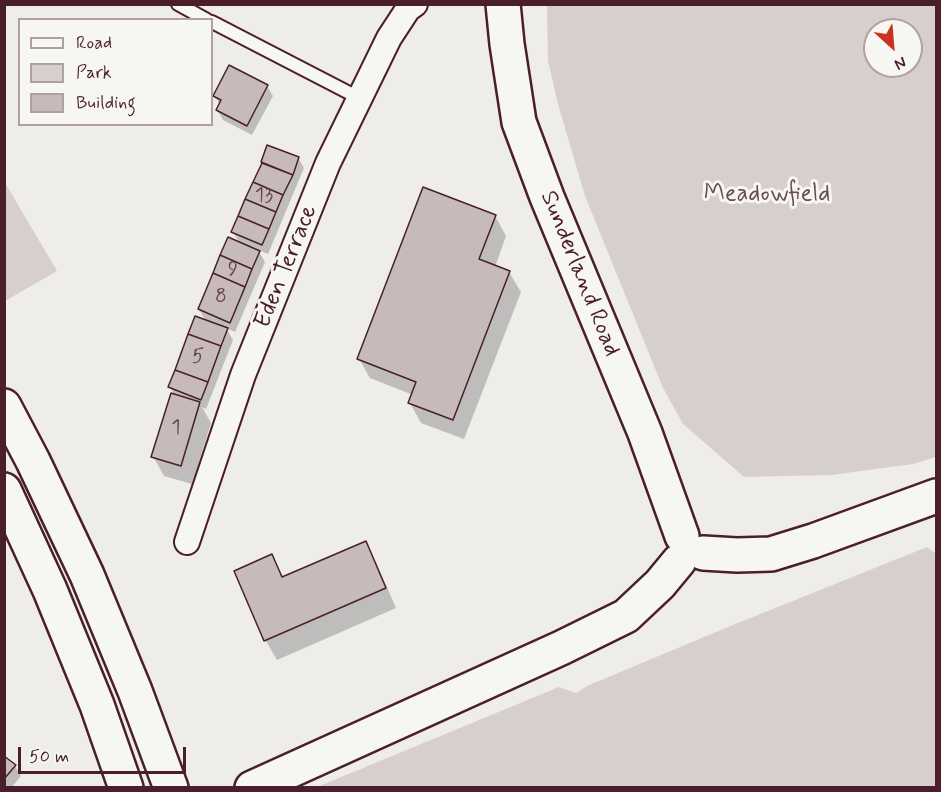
<!DOCTYPE html>
<html>
<head>
<meta charset="utf-8">
<style>
  body { margin:0 }
  #map { position:relative; width:941px; height:792px; overflow:hidden; background:#efedea; font-family:Mynerve,sans-serif }
  canvas { display:block }
  .frame { position:absolute; inset:0; border:6px solid #4a1f2b; pointer-events:none }
  .legend { position:absolute; left:18px; top:18px; width:195px; height:108px; box-sizing:border-box; background:#f6f6f2; border:2px solid #b1a0a2; margin:0; padding:8px 10px; list-style:none; font-size:18px; color:#4a1f2b }
  .legend li { display:flex; align-items:center; gap:12px; height:30px }
  .legend b { width:30px; border:2px solid #b1a0a2 }
  .north { position:absolute; left:863px; top:18px; width:60px; height:60px; box-sizing:border-box; background:#f6f6f2; border:2px solid #b1a0a2; border-radius:50%; rotate:154deg; font-size:16px; font-weight:700; line-height:24px; text-align:center; color:#4a1f2b }
  .north::after { content:''; display:block; margin:auto; width:21px; height:27px; background:#c8321e; clip-path:polygon(50% 0,100% 100%,50% 72%,0 100%) }
  .scale { position:absolute; left:18px; top:747px; width:168px; height:27px; box-sizing:border-box; border:3px solid #4a1f2b; border-top:0; padding-left:8px; font-size:18px; line-height:21px; white-space:nowrap; color:#4a1f2b; -webkit-text-stroke:4px #f6f6f2; paint-order:stroke }
</style>
</head>
<body>
<div id="map">
<canvas width="941" height="792"></canvas>
<div class="frame"></div>
<ul class="legend">
<li><b style="height:8px;background:#f6f6f2"></b>Road</li>
<li><b style="height:16px;background:#d7cfce"></b>Park</li>
<li><b style="height:16px;background:#c6babb"></b>Building</li>
</ul>
<div class="north">N</div>
<div class="scale">50 m</div>
</div>
<script>
const c = document.querySelector('canvas').getContext('2d');
c.lineJoin = 'round';
function fill(path, color) {
  c.fillStyle = color;
  c.fill(path, 'evenodd');
}
function poly(rows) {
  const path = new Path2D();
  for (const r of rows) {
    path.moveTo(r[0], r[1]);
    for (let i = 2; i < r.length; i += 2) path.lineTo(r[i], r[i + 1]);
  }
  return path;
}
function strokePath(path, color, width, dash) {
  c.strokeStyle = color;
  c.lineWidth = width;
  c.lineCap = dash ? 'butt' : 'round';
  c.setLineDash(dash || []);
  c.stroke(path);
}
function write(font, color, halo, rows, align = 'center') {
  c.font = font + ' Mynerve,sans-serif';
  c.lineWidth = 6;
  c.setLineDash([]);
  c.textBaseline = 'middle';
  c.strokeStyle = halo;
  c.fillStyle = color;
  for (const [text, x, y, turn = 0] of rows) {
    c.save();
    c.translate(x, y);
    c.rotate((+turn || 0) * Math.PI / 180);
    c.textAlign = isNaN(turn) ? turn : align;
    if (halo) c.strokeText(text, 0, 0);
    c.fillText(text, 0, 0);
    c.restore();
  }
}
fill(poly([
  [547,5,936,5,936,457,913,464,831,475,744,477,683,424,663,388,585,196,558,104,548,61],
  [875,30,911,30,911,66,875,66],
  [4,181,57,271,5,301,4,301],
  [927,547,936,554,936,787,317,787,559,687,576,693,587,686,728,627]
]), '#d7cfce');
fill(poly([
  [267,86,273,96,252,135,223,120,217,110,220,105,215,96],
  [298,158,304,168,268,254,258,250,265,262,235,332,226,328,233,340,206,409,202,407,211,423,192,484,164,476,153,456,173,392,170,387,206,322,199,309,240,244,233,232,263,164,262,162],
  [495,216,506,236,495,267,509,272,521,292,464,439,421,423,410,403,413,395,370,378,359,359],
  [365,542,376,562,396,608,277,660,266,641,236,571,271,556,284,578],
  [4,758,15,766,21,776,11,788,4,788]
]), '#0003');
const building = poly([
  [229,65,268,85,247,126,216,110,221,100,213,96,229,65],
  [267,145,299,157,293,175,261,162,267,145],
  [262,163,293,175,283,195,253,182,262,163],
  [253,182,283,195,276,212,245,199,253,182],
  [423,187,496,215,479,259,510,271,453,420,408,403,416,382,357,359,423,187],
  [245,199,276,212,269,229,238,216,245,199],
  [238,216,269,229,262,245,231,232,238,216],
  [228,237,260,251,252,269,220,255,228,237],
  [220,255,252,269,245,287,213,273,220,255],
  [213,273,245,287,230,323,198,309,213,273],
  [195,316,228,328,221,346,188,334,195,316],
  [188,334,221,346,208,382,175,370,188,334],
  [175,370,208,382,201,400,168,387,175,370],
  [171,393,200,402,181,466,151,457,171,393],
  [366,541,386,588,264,641,234,571,272,554,282,577,366,541],
  [4,756,16,765,4,779,4,756]
]);
fill(building, '#c6babb');
strokePath(building, '#4a1f2b', 1.5);
const lane = poly([
  [178,4,207,20],
  [212,22,359,98]
]);
const street = poly([
  [187,542,243,375,328,163,389,38,408,9,415,4]
]);
const secondary = poly([
  [503,4,507,44,519,122,547,197,645,433,682,536],
  [703,553,737,555,771,554,813,541,936,496],
  [252,788,561,648,626,616,660,584,679,561]
]);
const highway = poly([
  [4,406,33,461,87,575,135,691,171,788],
  [4,490,50,590,97,705,126,788]
]);
strokePath(lane, '#4a1f2b', 16);
strokePath(street, '#4a1f2b', 28);
strokePath(secondary, '#4a1f2b', 38);
strokePath(highway, '#4a1f2b', 38);
strokePath(lane, '#f6f6f2', 12);
strokePath(street, '#f6f6f2', 24);
strokePath(secondary, '#f6f6f2', 33);
strokePath(highway, '#f6f6f2', 33);
write('21px', '#69464f', null, [
  ["13",264,197],
  ["9",233,271],
  ["8",221,298],
  ["5",198,358],
  ["1",176,429]
]);
write('24px', '#6d4b54', '#f6f6f2', [
  ["Meadowfield",767,195]
]);
write('24px', '#4a1f2b', '#f6f6f2', [
  ["Eden Terrace",287,267,-68],
  ["Sunderland Road",579,274,68]
]);
</script>
</body>
</html>
